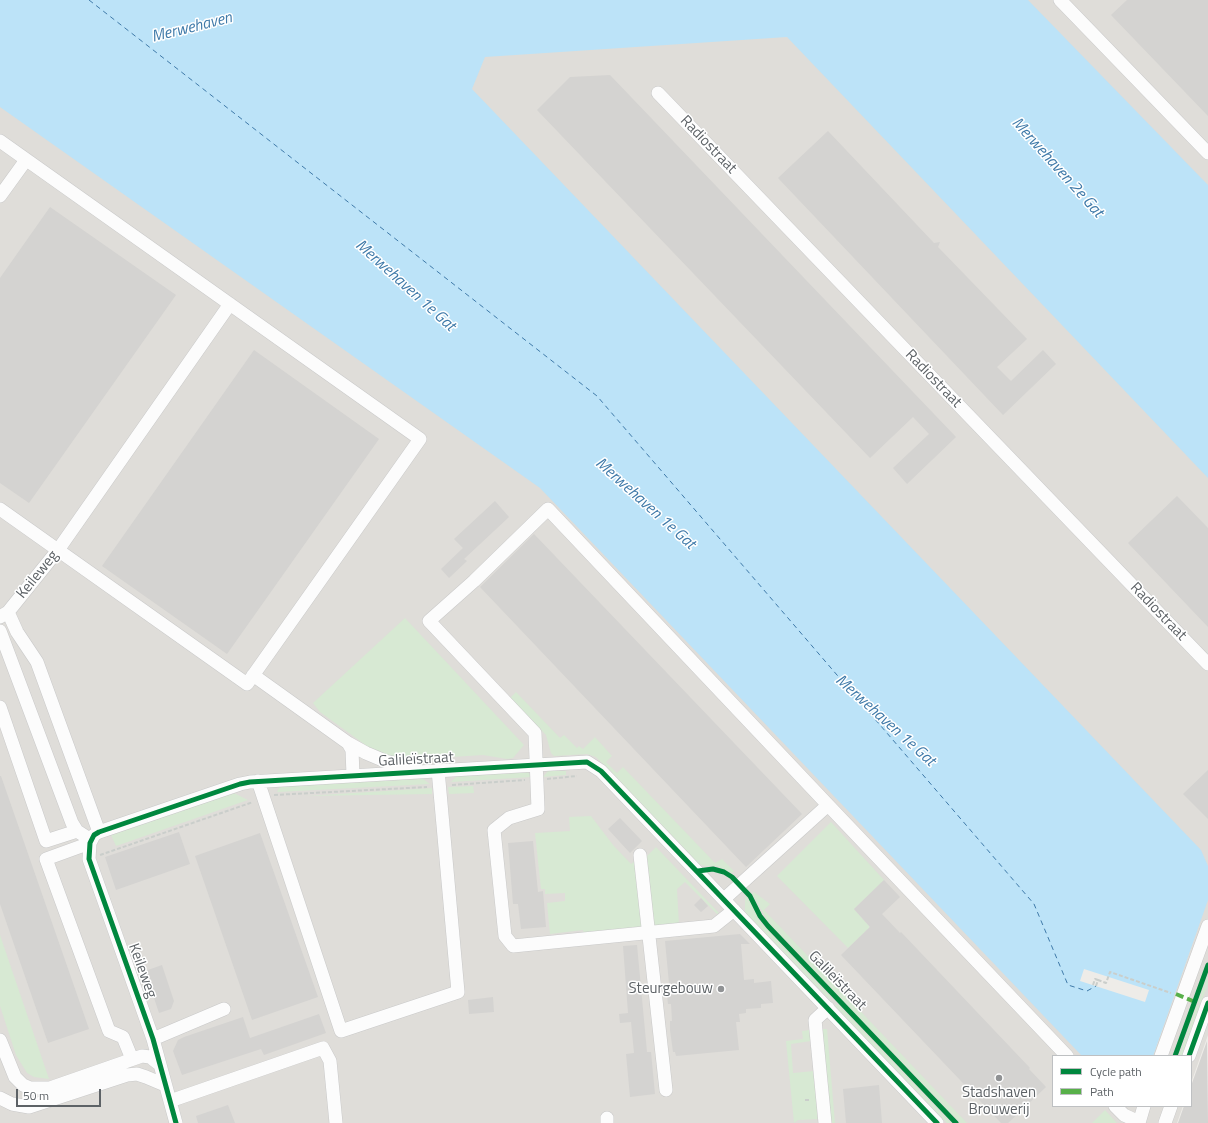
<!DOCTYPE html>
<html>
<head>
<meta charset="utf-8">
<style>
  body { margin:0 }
  #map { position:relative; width:1208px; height:1123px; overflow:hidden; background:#eeece8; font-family:"Titillium Web",sans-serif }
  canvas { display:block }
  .legend { position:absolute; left:1052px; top:1055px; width:140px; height:52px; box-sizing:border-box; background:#fff; border:1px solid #bec0c2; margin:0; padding:5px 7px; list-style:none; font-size:12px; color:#5d6266 }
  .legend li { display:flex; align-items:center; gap:8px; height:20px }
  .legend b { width:20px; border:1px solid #bec0c2 }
  .scale { position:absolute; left:16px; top:1089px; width:85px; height:18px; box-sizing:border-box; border:2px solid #5d6266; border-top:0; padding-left:5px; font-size:12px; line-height:14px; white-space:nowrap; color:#5d6266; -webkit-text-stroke:3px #fff; paint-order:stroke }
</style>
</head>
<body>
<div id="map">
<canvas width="1208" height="1123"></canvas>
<ul class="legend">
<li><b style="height:5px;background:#00873e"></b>Cycle path</li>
<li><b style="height:5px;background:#58b04a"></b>Path</li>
</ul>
<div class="scale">50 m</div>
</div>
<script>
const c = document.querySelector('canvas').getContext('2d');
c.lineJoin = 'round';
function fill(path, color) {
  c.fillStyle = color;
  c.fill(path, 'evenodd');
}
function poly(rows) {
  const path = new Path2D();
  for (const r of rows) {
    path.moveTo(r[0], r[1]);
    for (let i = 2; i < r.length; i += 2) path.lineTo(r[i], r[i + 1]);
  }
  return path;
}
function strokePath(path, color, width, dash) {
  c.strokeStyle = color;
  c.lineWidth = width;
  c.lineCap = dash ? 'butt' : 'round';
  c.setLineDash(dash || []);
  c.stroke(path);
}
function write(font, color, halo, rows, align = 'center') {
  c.font = font + ' "Titillium Web",sans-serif';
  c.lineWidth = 3;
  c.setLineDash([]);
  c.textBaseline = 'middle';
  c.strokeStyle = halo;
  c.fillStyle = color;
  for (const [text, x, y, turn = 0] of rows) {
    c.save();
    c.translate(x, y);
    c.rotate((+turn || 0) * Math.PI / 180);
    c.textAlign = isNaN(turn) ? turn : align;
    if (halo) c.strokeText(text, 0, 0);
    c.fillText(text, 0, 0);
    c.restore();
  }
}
fill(poly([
  [0,0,1208,0,1208,1035,1191,1083,1191,1056,1053,1056,1053,1106,1183,1106,1177,1123,0,1123]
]), '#dfddd9');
fill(poly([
  [405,618,524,745,513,758,507,759,483,755,405,760,394,758,371,749,320,712,313,703],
  [516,692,560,738,564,735,577,748,579,746,583,749,595,737,612,756,606,762,617,773,623,767,715,863,722,859,734,871,732,873,717,866,706,866,699,864,596,757,587,754,554,756,551,753,546,735,510,698],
  [548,771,566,771,566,775,543,777],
  [528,772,532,777,451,782,457,776],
  [423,779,430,784,277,792,280,786],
  [473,786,474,793,449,794,448,787],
  [432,788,432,794,306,796],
  [234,793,248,800,116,846,111,835],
  [591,816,613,845,631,864,635,861,642,928,584,934,583,930,550,934,547,903,565,901,565,893,545,894,545,889,541,889,535,833,570,831,569,817],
  [831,822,884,880,854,909,869,926,869,928,848,948,777,876],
  [656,847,719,913,717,914,685,882,677,889,679,924,652,927,645,858],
  [754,892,770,904,764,910,967,1123,960,1123,769,923,752,894],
  [745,896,750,901,760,922,830,996,830,1000,745,912],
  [0,935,49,1079,34,1077,27,1073,16,1055,0,1006],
  [1208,976,1208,984,1201,1003,1198,1002],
  [834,1005,839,1005,951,1123,947,1123],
  [1197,1005,1200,1006,1182,1056,1179,1056],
  [822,1029,827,1029,835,1123,830,1123],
  [810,1030,811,1041,791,1044,793,1073,814,1071,818,1119,798,1120,794,1123,786,1041,803,1039,802,1031],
  [1105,1110,1117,1123,1092,1123]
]), '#d7e9d3');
fill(poly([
  [0,0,1028,0,1208,185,1208,478,787,37,485,57,472,89,1201,850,1208,866,1208,900,1153,1056,1082,1056,540,488,0,107]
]), '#bce3f8');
fill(poly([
  [1084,969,1149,990,1145,1002,1080,981]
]), '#eeece8');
strokePath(poly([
  [89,0,597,396,1034,904,1068,985,1087,991,1096,986]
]), '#3f7aa9', 1, [5, 4]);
fill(poly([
  [1127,0,1208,0,1208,116,1111,15],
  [610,75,956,437,907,484,893,468,929,434,913,417,870,458,537,110,570,77],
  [828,131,934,243,940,242,938,247,1027,339,997,367,1011,381,1043,350,1056,364,1003,415,778,178],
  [50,207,176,295,29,503,0,483,0,278],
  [254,350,379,439,227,654,102,566],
  [1177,496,1208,528,1208,627,1128,543],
  [495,501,509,517,464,559,467,561,449,578,441,569,463,548,454,539],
  [534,534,802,814,746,867,480,587],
  [1208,770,1208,819,1183,794],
  [0,776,1,776,89,1029,48,1043,0,904],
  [620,818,642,841,630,853,608,829],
  [179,832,190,864,116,890,105,857],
  [260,833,318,997,252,1020,195,856],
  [533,841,538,892,543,891,546,927,521,929,518,904,513,904,508,843],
  [884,880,900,897,882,914,900,933,901,932,1030,1068,1029,1069,1046,1087,1008,1123,1001,1123,841,955,870,927,854,909],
  [701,898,708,906,701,912,694,905],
  [740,934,750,944,741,944,744,980,754,979,754,983,771,981,773,1003,761,1004,761,1008,746,1009,746,1013,739,1014,740,1022,736,1022,739,1050,676,1056,675,1052,673,1052,670,1030,670,1021,672,1021,671,1004,668,1004,667,995,670,994,665,941],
  [637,945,647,1052,651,1052,655,1094,630,1097,626,1054,634,1053,631,1022,620,1023,619,1014,628,1013,623,946],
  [162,965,174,1001,171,1009,159,1013,145,971],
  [493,997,494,1012,469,1014,468,1000],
  [319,1014,326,1033,264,1055,261,1049,182,1075,173,1051,178,1040,184,1037,243,1017,250,1038],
  [1207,1041,1208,1123,1178,1123,1184,1106,1191,1106,1191,1086],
  [879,1085,882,1123,846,1123,843,1089],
  [228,1105,235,1123,198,1123,196,1116]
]), '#d4d3d1');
const minor = poly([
  [1060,0,1208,153],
  [658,93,1208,664],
  [0,141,420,439,247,684,0,509],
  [0,196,26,160],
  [8,612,17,632,37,662,99,832],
  [0,617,8,612,58,550,230,304],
  [0,631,72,823,77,831,91,840],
  [253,675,348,743],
  [0,707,46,841,77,831],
  [353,775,352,750,348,743,366,753,385,761,416,768],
  [258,781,341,1031,458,992,438,770],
  [828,805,1067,1056],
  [90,843,46,859,109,1031,123,1037,132,1059],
  [640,855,666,1090],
  [724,899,828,805,548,509,474,581,429,621,535,733,538,809,509,818,494,830,505,936,513,946,714,926,734,910],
  [153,1039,224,1009],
  [0,1040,15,1077,23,1085,30,1088,50,1088,142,1056,150,1057,159,1064],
  [1161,1056,1208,926],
  [1189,1056,1208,1003],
  [0,1098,12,1104,29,1107,127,1075,137,1074,146,1077,165,1085],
  [170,1101,323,1048,330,1061,336,1123],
  [1115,1106,1124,1115,1139,1122],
  [607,1118,607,1123],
  [176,1123,153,1039,89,859,90,843,94,835,99,832,190,801,240,784,250,782,587,762,601,771,937,1123],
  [825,1123,815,1020,828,1008],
  [1139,1123,1144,1106],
  [1165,1123,1171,1106]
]);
strokePath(minor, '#c9c9c9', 14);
strokePath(poly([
  [547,779,577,776],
  [452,785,525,780],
  [274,795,427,787],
  [100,855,253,802],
  [1093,985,1095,979,1098,980],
  [1096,986,1098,980,1106,983,1110,972,1171,993],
  [805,1100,811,1100]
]), '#cacecb', 2, [4, 2]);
strokePath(minor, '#fcfcfc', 13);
strokePath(poly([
  [1176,994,1195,1002]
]), '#58b04a', 4, [8, 4]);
strokePath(poly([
  [698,871,713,869,724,872,732,877,750,896,760,916,768,926,956,1123],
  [1175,1056,1208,965],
  [1189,1056,1208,1003],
  [176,1123,153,1039,89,859,90,843,94,835,99,832,190,801,240,784,250,782,587,762,601,771,937,1123]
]), '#00873e', 5);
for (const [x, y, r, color] of [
  [721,989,4,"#909294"],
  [999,1078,4,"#909294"]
]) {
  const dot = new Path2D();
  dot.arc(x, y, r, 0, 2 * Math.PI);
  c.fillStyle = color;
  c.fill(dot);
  strokePath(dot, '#fff', 1.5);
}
write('15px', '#5d6266', '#fff', [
  ["Radiostraat",708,145,46],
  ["Radiostraat",933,379,46],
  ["Keileweg",38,575,-51],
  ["Radiostraat",1158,612,46],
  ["Galileïstraat",416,760,-3],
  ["Keileweg",142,971,70],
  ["Galileïstraat",837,981,46]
]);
write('15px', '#5d6266', '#fff', [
  ["Steurgebouw",713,989],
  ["Stadshaven",999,1093,"center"],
  ["Brouwerij",999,1110,"center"]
], 'right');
write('italic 16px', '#3f7aa9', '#fff', [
  ["Merwehaven",192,28,-14],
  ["Merwehaven 2e Gat",1057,168,48],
  ["Merwehaven 1e Gat",405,286,42],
  ["Merwehaven 1e Gat",645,504,42],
  ["Merwehaven 1e Gat",885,721,42]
]);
</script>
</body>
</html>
